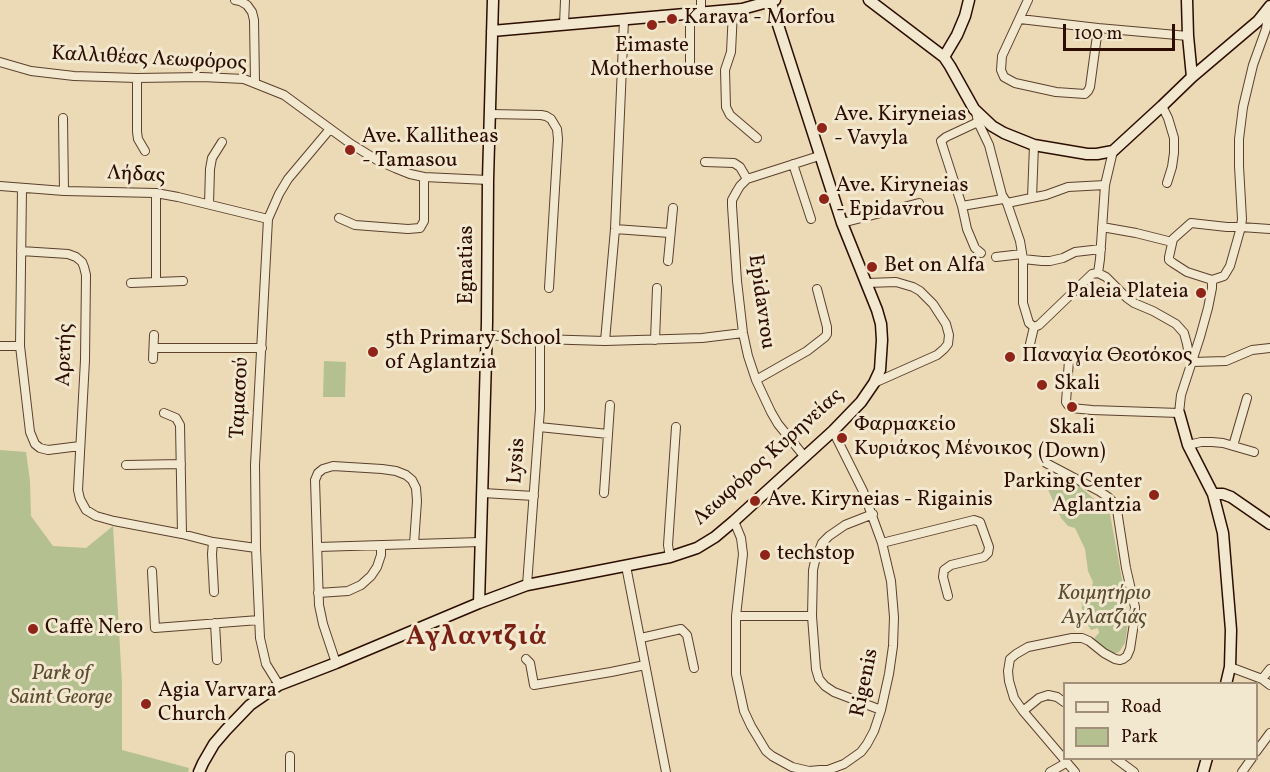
<!DOCTYPE html>
<html>
<head>
<meta charset="utf-8">
<style>
  body { margin:0 }
  #map { position:relative; width:1270px; height:772px; overflow:hidden; background:#ebdab5; font-family:Vollkorn,serif }
  canvas { display:block }
  .legend { position:absolute; left:1063px; top:682px; width:195px; height:78px; box-sizing:border-box; background:#f2e7cf; border:2px solid #a3907c; margin:0; padding:8px 10px; list-style:none; font-size:18px; color:#2c0d00 }
  .legend li { display:flex; align-items:center; gap:12px; height:30px }
  .legend b { width:30px; border:2px solid #a3907c }
  .scale { position:absolute; left:1063px; top:24px; width:112px; height:27px; box-sizing:border-box; border:3px solid #2c0d00; border-top:0; padding-left:8px; font-size:18px; line-height:21px; white-space:nowrap; color:#2c0d00; -webkit-text-stroke:4px #f2e7cf; paint-order:stroke }
</style>
</head>
<body>
<div id="map">
<canvas width="1270" height="772"></canvas>
<ul class="legend">
<li><b style="height:8px;background:#f2e7cf"></b>Road</li>
<li><b style="height:16px;background:#b4c090"></b>Park</li>
</ul>
<div class="scale">100 m</div>
</div>
<script>
const c = document.querySelector('canvas').getContext('2d');
c.lineJoin = 'round';
function fill(path, color) {
  c.fillStyle = color;
  c.fill(path, 'evenodd');
}
function poly(rows) {
  const path = new Path2D();
  for (const r of rows) {
    path.moveTo(r[0], r[1]);
    for (let i = 2; i < r.length; i += 2) path.lineTo(r[i], r[i + 1]);
  }
  return path;
}
function strokePath(path, color, width, dash) {
  c.strokeStyle = color;
  c.lineWidth = width;
  c.lineCap = dash ? 'butt' : 'round';
  c.setLineDash(dash || []);
  c.stroke(path);
}
function write(font, color, halo, rows, align = 'center') {
  c.font = font + ' Vollkorn,serif';
  c.lineWidth = 6;
  c.setLineDash([]);
  c.textBaseline = 'middle';
  c.strokeStyle = halo;
  c.fillStyle = color;
  for (const [text, x, y, turn = 0] of rows) {
    c.save();
    c.translate(x, y);
    c.rotate((+turn || 0) * Math.PI / 180);
    c.textAlign = isNaN(turn) ? turn : align;
    if (halo) c.strokeText(text, 0, 0);
    c.fillText(text, 0, 0);
    c.restore();
  }
}
fill(poly([
  [324,361,346,362,345,397,323,397],
  [0,450,26,452,30,481,31,516,53,546,86,548,113,526,122,683,122,750,189,768,188,772,0,772],
  [1051,473,1078,485,1106,509,1110,514,1126,601,1128,623,1125,643,1119,652,1110,655,1095,642,1095,637,1099,633,1098,628,1091,630,1083,617,1081,597,1091,590,1093,582,1088,571,1085,549,1075,528,1068,526,1061,518,1045,483,1047,476]
]), '#b4c090');
const street = poly([
  [235,0,240,1,247,5,252,12,254,20,255,82],
  [1028,0,1002,56,1001,70,1004,77,1015,83,1056,92,1085,94,1088,91,1090,87,1098,28],
  [1269,8,1266,29,1253,65,1243,107,1239,139,1239,166,1242,219,1241,227,1230,266,1224,276,1212,280,1187,272,1173,263,1169,260,1169,257,1173,239,1191,223,1227,227,1241,227,1270,229],
  [733,11,731,52,725,70,726,107,730,115,757,138],
  [701,13,701,0],
  [1020,19,1098,28,1188,36],
  [564,25,565,0],
  [0,62,31,71,74,76,137,78,202,77,244,79,284,95,351,144,377,160,395,168,410,174,424,177,488,180],
  [690,66,690,14],
  [137,78,137,132,138,139,145,151],
  [1162,106,1168,118,1174,138,1174,153,1172,167,1167,183],
  [976,112,978,122,989,145,1002,195,1007,203,1020,241,1023,259,1023,303,1029,323,1034,327],
  [490,114,541,115,546,116,551,119,557,129,558,139,549,288],
  [63,118,64,191],
  [978,122,946,137,941,141,962,206,967,229,975,248,981,253],
  [705,162,734,163,740,167,747,179],
  [793,164,811,219],
  [0,186,64,191,156,193,178,197,268,219],
  [22,188,20,346,30,432,35,444,40,448,48,450,80,446],
  [156,193,156,281],
  [1032,198,1034,145],
  [1007,203,1046,195,1068,187,1105,185],
  [209,204,210,169,212,158,222,142],
  [962,206,1003,199],
  [339,218,355,225,408,229,420,228,424,221,424,177],
  [842,223,919,203],
  [1102,227,1136,233,1172,242],
  [615,229,670,233],
  [21,251,68,254,76,257,82,262,84,267,86,275,85,360,78,490,80,499,86,510,96,516,114,521,182,534,213,542,256,548],
  [996,257,1022,254],
  [1023,259,1042,261,1050,261,1063,258,1075,252,1101,249],
  [668,261,673,208],
  [1098,273,1106,277,1127,298,1134,303,1153,311,1176,324,1184,333,1187,344,1189,355,1192,362],
  [1098,273,1100,259,1105,185,1113,151],
  [131,283,183,281],
  [867,283,896,282,913,287,920,291,933,304,946,324,949,335,948,344,944,349,937,355,874,383],
  [487,335,540,339,605,341,702,338,743,333],
  [655,340,657,288],
  [605,341,615,229,624,20],
  [1030,344,1034,327,1039,325,1092,274,1098,273],
  [0,346,20,346],
  [154,348,262,348],
  [153,359,154,335],
  [1069,360,1066,402,1068,405,1071,408,1092,410,1179,413,1181,395,1200,337,1208,308,1212,288,1212,280],
  [1192,362,1226,361,1252,350,1270,348],
  [756,380,807,351,825,337,827,334,827,327,817,289],
  [164,413,176,418,180,425,182,534],
  [539,427,608,434],
  [1188,445,1201,442,1212,442,1223,443,1254,452],
  [1233,446,1247,398],
  [804,456,778,424,771,412,756,380,748,356,743,333,737,281,732,206,732,200,737,191,740,186,747,179,819,156],
  [1046,463,1099,491,1108,497,1114,503,1117,510,1126,568,1135,607,1134,623,1130,649,1127,656,1123,659,1120,660,1115,659,1104,653,1089,641,1082,638,1072,638,1028,647,1016,654,1010,659,1008,671,1009,681,1014,698,1023,711,1075,772],
  [126,465,181,464],
  [483,493,534,496],
  [604,493,610,405],
  [873,514,845,525,829,536,822,543,815,561,813,570,812,616,816,669,819,679,825,686,834,692,881,710],
  [734,521,741,538,743,554,736,616,736,674,744,711,751,726,766,751,772,756,792,767,809,771,820,770,828,770,844,764,861,752,867,744,874,731,881,710,889,674,893,646,894,617,891,581,882,543,863,491,833,431],
  [213,542,212,554,214,592],
  [882,543,974,520,980,522,989,547,988,553,984,557,951,565,944,570,943,577,948,596],
  [318,547,480,542],
  [670,557,668,545,676,427],
  [626,566,666,772],
  [152,571,155,628,259,620],
  [527,585,540,409,540,339],
  [318,593,348,591,361,585,371,576,377,567,381,555,381,545],
  [736,616,812,616],
  [215,623,217,660],
  [641,638,681,629,687,635,694,668],
  [526,659,530,663,534,685,611,672,645,665],
  [336,663,323,624,319,605,315,480,318,473,323,469,333,466,382,469,396,471,406,475,412,480,416,488,417,501,414,544],
  [1230,667,1262,679,1270,685],
  [1262,679,1270,669],
  [279,685,266,664,260,638,256,548,255,465,268,219,279,194,288,179,330,129],
  [1023,711,1039,698,1048,695,1057,697,1064,702],
  [1256,752,1270,733],
  [290,756,290,772],
  [1115,758,1134,772],
  [1050,772,1066,763],
  [1242,772,1252,758]
]);
const secondary = poly([
  [869,0,944,57,950,66,974,109,992,126,1004,133,1034,145,1087,154,1097,154,1113,151,1162,106,1192,77,1258,21,1270,6],
  [1187,0,1188,36,1192,77],
  [492,31,742,9,775,0],
  [944,57,957,35,965,16,969,0],
  [1179,413,1188,445,1213,494,1223,533,1231,630,1230,667,1226,684],
  [1213,494,1223,494,1231,497,1270,524],
  [479,603,487,323,488,180,493,0],
  [199,772,203,763,214,744,226,730,250,705,279,685,336,663,479,603,527,585,670,557,697,548,715,537,734,521,833,431,861,402,874,383,880,370,882,340,881,324,877,310,842,223,770,0],
  [1203,772,1207,758]
]);
strokePath(street, '#5c402d', 10);
strokePath(secondary, '#2c0d00', 13);
strokePath(street, '#f2e7cf', 8);
strokePath(secondary, '#f2e7cf', 10);
for (const [x, y, r, color] of [
  [672,19,6,"#8f2418"],
  [652,25,6,"#8f2418"],
  [822,128,6,"#8f2418"],
  [350,150,6,"#8f2418"],
  [824,199,6,"#8f2418"],
  [872,267,6,"#8f2418"],
  [1201,293,6,"#8f2418"],
  [373,352,6,"#8f2418"],
  [1010,357,6,"#8f2418"],
  [1042,385,6,"#8f2418"],
  [1072,407,6,"#8f2418"],
  [842,438,6,"#8f2418"],
  [1154,495,6,"#8f2418"],
  [755,501,6,"#8f2418"],
  [765,555,6,"#8f2418"],
  [33,629,6,"#8f2418"],
  [146,704,6,"#8f2418"]
]) {
  const dot = new Path2D();
  dot.arc(x, y, r, 0, 2 * Math.PI);
  c.fillStyle = color;
  c.fill(dot);
  strokePath(dot, '#f2e7cf', 2);
}
write('21px', '#2c0d00', '#f2e7cf', [
  ["Karava - Morfou",684,19],
  ["Eimaste",652,47,"center"],
  ["Motherhouse",652,71,"center"],
  ["Ave. Kiryneias",834,116],
  ["- Vavyla",834,140],
  ["Ave. Kallitheas",362,138],
  ["- Tamasou",362,162],
  ["Ave. Kiryneias",836,187],
  ["- Epidavrou",836,211],
  ["Bet on Alfa",884,267],
  ["Paleia Plateia",1189,293,"right"],
  ["5th Primary School",385,340],
  ["of Aglantzia",385,364],
  ["Παναγία Θεοτόκος",1022,357],
  ["Skali",1054,385],
  ["Φαρμακείο",854,426],
  ["Κυριάκος Μένοικος",854,450],
  ["Skali",1072,429,"center"],
  ["(Down)",1072,453,"center"],
  ["Parking Center",1142,483,"right"],
  ["Aglantzia",1142,507,"right"],
  ["Ave. Kiryneias - Rigainis",767,501],
  ["techstop",777,555],
  ["Caffè Nero",45,629],
  ["Agia Varvara",158,692],
  ["Church",158,716]
], 'left');
write('21px', '#2c0d00', '#f2e7cf', [
  ["Καλλιθέας Λεωφόρος",149,60,3],
  ["Λήδας",136,176,3],
  ["Egnatias",468,265,-90],
  ["Epidavrou",760,302,82],
  ["Αρετής",66,355,-88],
  ["Ταμασού",241,398,-87],
  ["Λεωφόρος Κυρηνείας",769,458,-42],
  ["Lysis",518,461,-86],
  ["Rigenis",866,683,-78]
]);
write('italic 21px', '#5c4c32', '#f2e7cf', [
  ["Κοιμητήριο",1104,595],
  ["Αγλατζιάς",1104,619],
  ["Park of",61,675],
  ["Saint George",61,699]
]);
c.letterSpacing = '1.5px';
write('bold 27px', '#7a1f14', '#f2e7cf', [
  ["Αγλαντζιά",477,639]
]);
c.letterSpacing = '0px';
</script>
</body>
</html>
